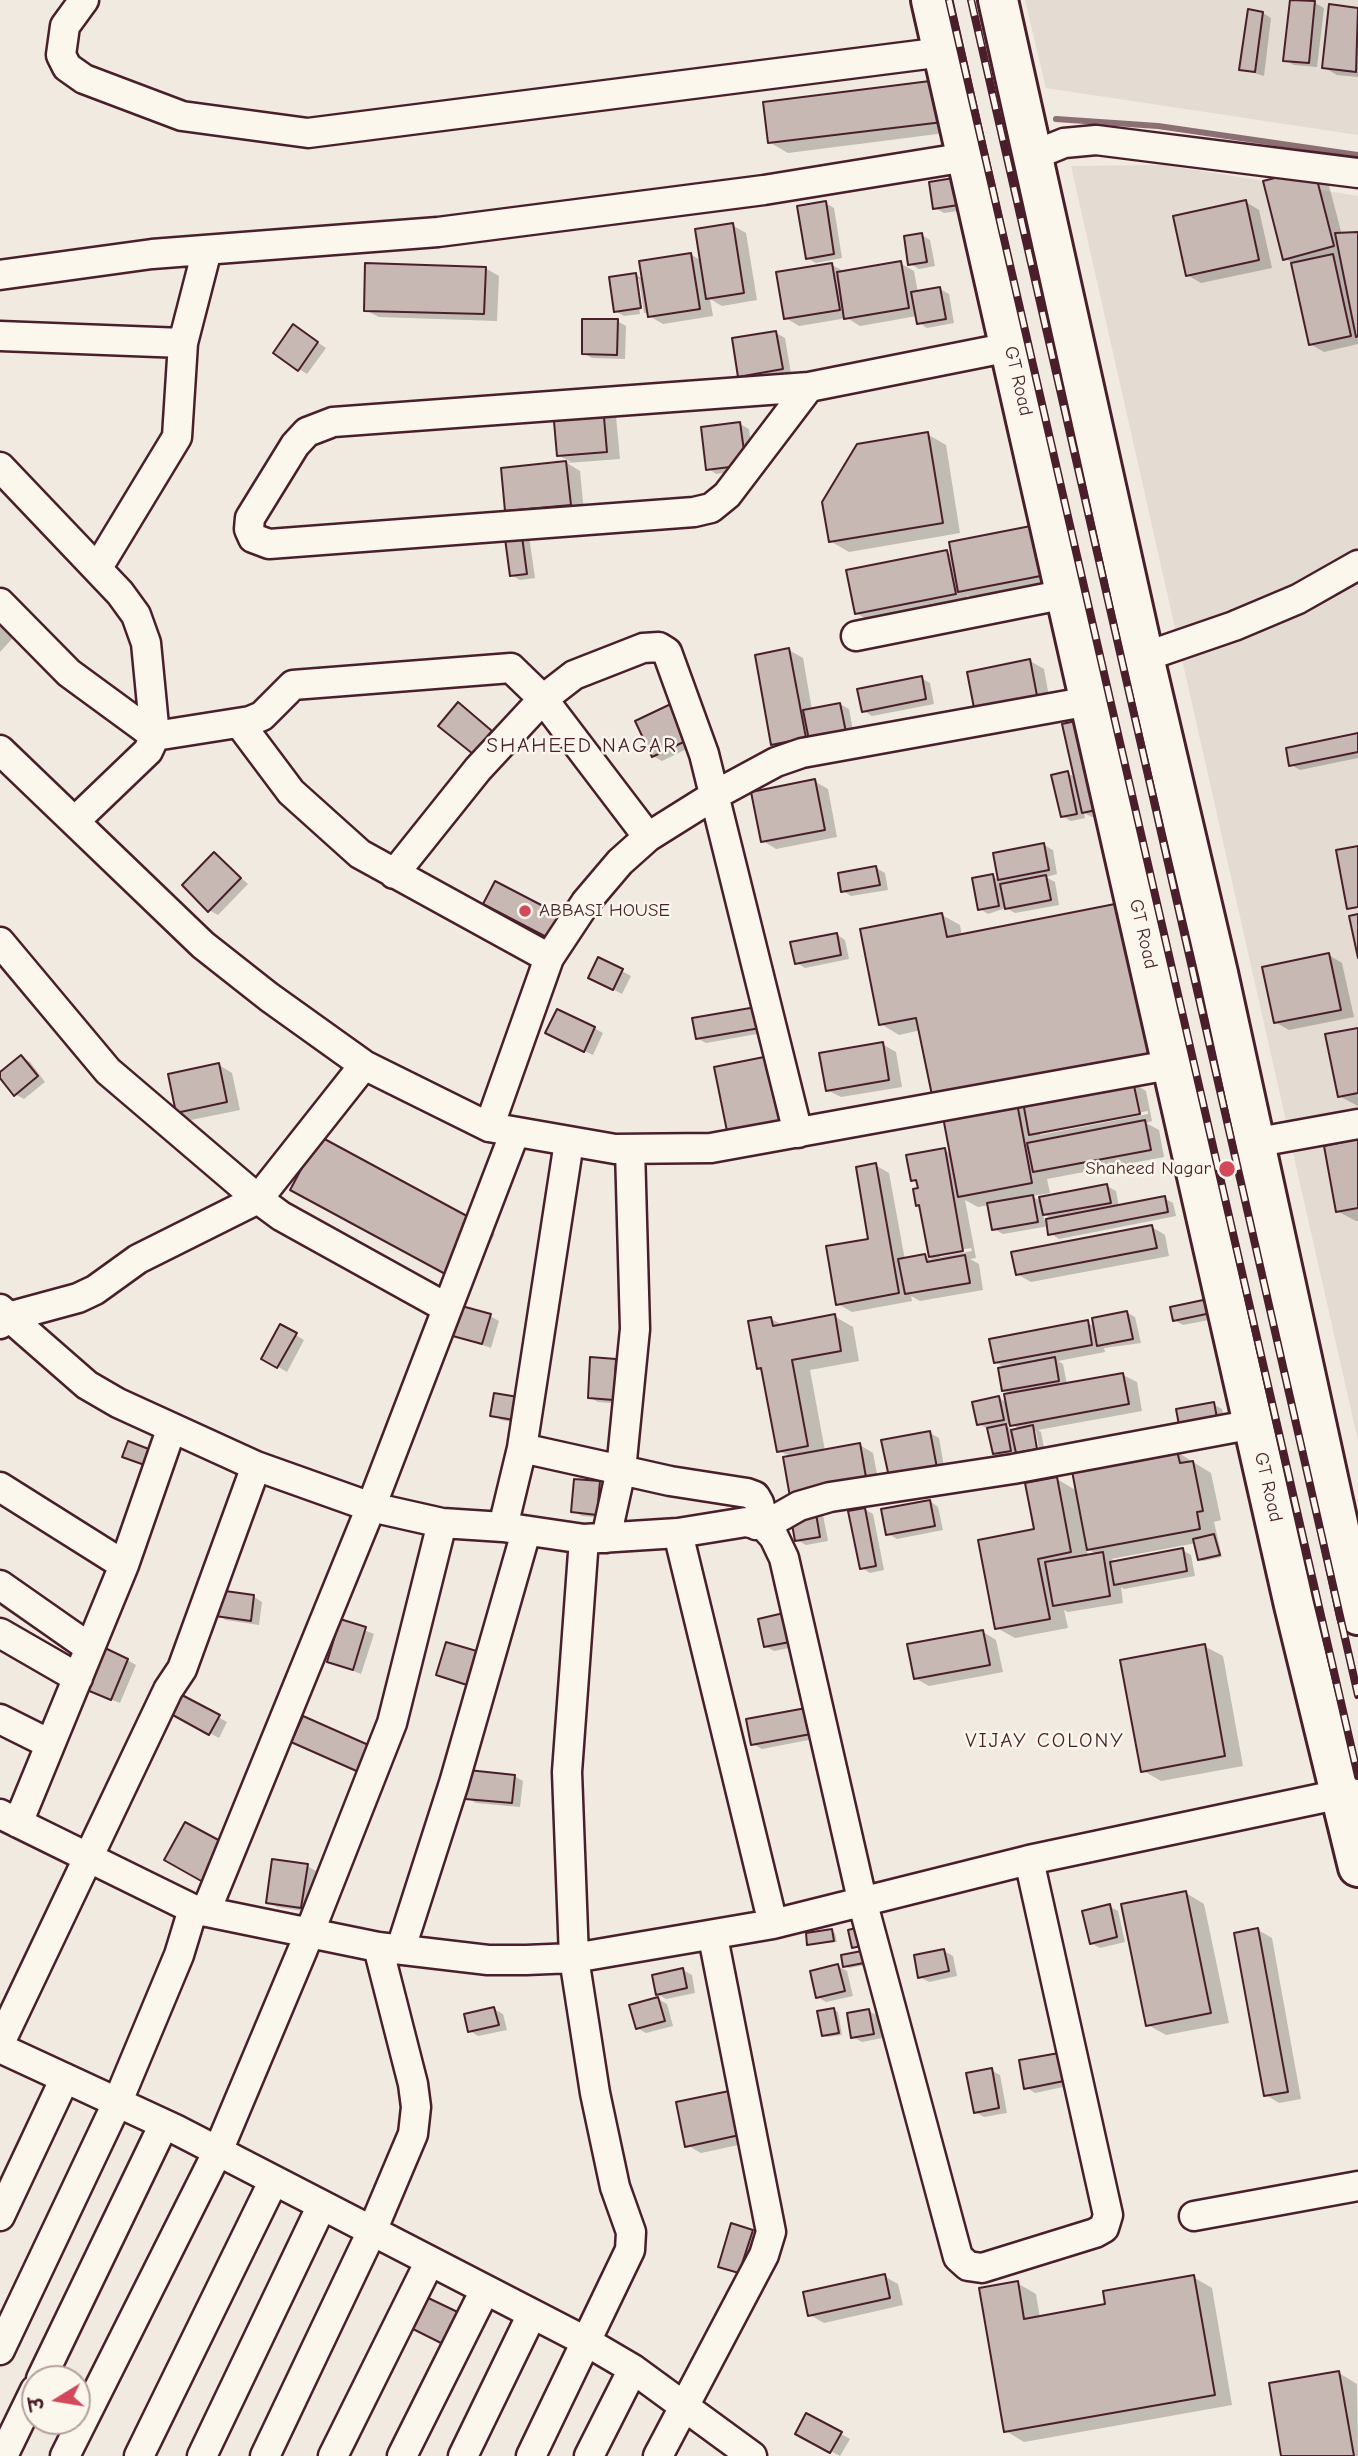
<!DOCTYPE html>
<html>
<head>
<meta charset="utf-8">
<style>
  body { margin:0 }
  #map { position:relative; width:1358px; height:2456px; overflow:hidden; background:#f0eae0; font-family:"Comic Neue","Playpen Sans Deva",sans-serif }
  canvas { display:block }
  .north { position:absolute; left:21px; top:2365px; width:70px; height:70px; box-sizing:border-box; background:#fbf7ec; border:2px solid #b4a19f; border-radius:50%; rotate:259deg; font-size:19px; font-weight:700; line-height:28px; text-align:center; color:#4a1f2b }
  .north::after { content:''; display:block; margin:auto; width:24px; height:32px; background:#d1495b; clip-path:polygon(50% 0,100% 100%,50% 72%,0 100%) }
</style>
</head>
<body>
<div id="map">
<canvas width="1358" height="2456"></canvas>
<div class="north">उ</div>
</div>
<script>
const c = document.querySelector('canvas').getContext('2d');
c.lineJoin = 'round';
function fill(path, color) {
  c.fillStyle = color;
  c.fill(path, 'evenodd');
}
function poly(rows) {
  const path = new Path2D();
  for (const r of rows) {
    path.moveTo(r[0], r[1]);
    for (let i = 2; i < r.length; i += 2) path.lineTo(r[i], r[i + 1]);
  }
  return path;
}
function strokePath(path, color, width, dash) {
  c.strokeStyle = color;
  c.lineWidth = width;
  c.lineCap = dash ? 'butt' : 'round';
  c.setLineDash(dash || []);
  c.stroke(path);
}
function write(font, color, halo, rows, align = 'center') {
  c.font = font + ' "Comic Neue",sans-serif';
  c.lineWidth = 5;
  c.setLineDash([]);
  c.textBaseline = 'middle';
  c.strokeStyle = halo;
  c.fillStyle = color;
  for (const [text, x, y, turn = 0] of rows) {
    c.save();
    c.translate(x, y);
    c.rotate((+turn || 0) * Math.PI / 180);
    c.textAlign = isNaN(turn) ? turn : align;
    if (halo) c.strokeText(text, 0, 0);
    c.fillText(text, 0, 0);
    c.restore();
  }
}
fill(poly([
  [1025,0,1358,0,1358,135,1046,88],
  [1164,165,1358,196,1358,1441,1071,166]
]), '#e4dbd2');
fill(poly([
  [1291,0,1315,3,1324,8,1317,67,1294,65,1285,60],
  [1331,6,1358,10,1358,77,1337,75,1323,67],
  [1263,13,1271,18,1264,76,1241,69],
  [937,82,961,131,788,153,769,142],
  [1327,178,1342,235,1358,233,1358,344,1324,352,1310,344,1292,263,1285,258,1265,183],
  [931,184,979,208,944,213,935,208],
  [1246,202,1259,210,1272,268,1201,283,1187,275],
  [825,203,834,208,842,258,816,263,807,258],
  [732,225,746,233,757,300,722,306,710,299,713,316,663,324,649,316,649,313,644,313,639,279,635,279,640,314,624,316,615,311,636,275,643,279,690,254,702,261],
  [922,235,930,240,935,266,919,269,910,264],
  [900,263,914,271,918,293,940,289,949,294,954,323,927,328,919,323,917,316,860,326,847,318,799,326,786,318,832,265,845,272],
  [485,268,499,276,497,321,379,317,365,310],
  [617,321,626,326,625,359,592,358,583,353],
  [302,332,326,348,307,374,299,369],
  [776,333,785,338,791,374,749,381,740,376],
  [602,408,616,416,620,459,567,463,580,471,584,512,521,518,507,510,503,469,571,462,558,455],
  [740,424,749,429,754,469,716,474,708,468],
  [927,434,946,445,960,533,849,552,830,541],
  [506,532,529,536,535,578,520,580,511,575],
  [947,552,953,556,1069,580,973,598,967,595,968,602,870,621,856,613],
  [0,610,21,629,0,652],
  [789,650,803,658,812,710,840,704,849,709,855,742,786,751,773,743],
  [1030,661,1044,669,1051,708,991,720],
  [921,678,930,683,934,704,872,716,864,711],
  [458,704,467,709,500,737,474,753],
  [637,722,699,743,662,761,653,756],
  [1358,736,1358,758,1300,770,1291,765],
  [1068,773,1076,778,1109,814,1092,817,1084,813,1085,818,1071,821,1062,816],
  [814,781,828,789,837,837,776,849,763,841],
  [1044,845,1053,850,1057,874,1046,877,1055,882,1059,905,1015,913,1006,908,988,914,980,909,992,876,1000,881,995,854],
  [214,854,248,884,218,915,209,910],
  [876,868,885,873,888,890,851,896,843,891],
  [1119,905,1168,1066,921,1030,899,1035,881,1024,942,915,960,925,962,936],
  [836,934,845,940,849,959,805,968,797,963],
  [1329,955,1342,963,1354,1017,1289,1030,1275,1022],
  [599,959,631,976,622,994,599,982],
  [762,1008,774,1031,706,1043,697,1038],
  [594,1028,603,1033,593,1055,556,1038],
  [1358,1030,1358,1106,1339,1096],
  [882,1044,896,1052,902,1087,841,1097,827,1090],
  [21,1057,30,1062,45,1082,24,1099,15,1094,0,1075],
  [219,1065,232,1073,240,1110,191,1120,177,1112],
  [1133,1083,1146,1091,1152,1121,1146,1123,1159,1130,1164,1157,1047,1179,1050,1193,1032,1196,1042,1202,1107,1186,1116,1191,1119,1207,1164,1198,1173,1203,1176,1216,1059,1239,1050,1233,1049,1226,1003,1234,994,1229,989,1205,978,1207,965,1200,976,1258,970,1259,979,1264,983,1290,920,1301,911,1296,912,1301,852,1312,838,1304,871,1240,875,1165,889,1173,905,1260,925,1256,931,1260,921,1207,917,1204,918,1183,912,1179,944,1150,951,1154,1017,1105,1026,1110],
  [1148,1111,1148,1114,1040,1135,1040,1131],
  [1043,1214,1053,1219,1045,1221],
  [971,1248,972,1251,940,1257,940,1253],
  [1358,1141,1358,1221,1356,1221,1337,1211],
  [477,1224,495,1234,468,1285],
  [1152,1227,1165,1235,1169,1256,1031,1282,1017,1274],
  [1207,1301,1219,1318,1183,1325,1174,1320],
  [1126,1312,1135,1317,1141,1343,1104,1348,1105,1352,1058,1361,1063,1364,1067,1385,1123,1375,1137,1382,1142,1411,1038,1430,1041,1432,1045,1453,1040,1454,1036,1431,1032,1431,1037,1455,1026,1457,1019,1453,1003,1458,994,1453,988,1429,979,1424,999,1398,1008,1403,1012,1395,1004,1390,1006,1368,995,1362,1087,1322,1095,1327],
  [1011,1424,1021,1430,1015,1431,1005,1425],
  [490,1316,499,1321,491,1348,451,1334],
  [834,1316,853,1327,859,1361,810,1370,825,1451,860,1445,873,1453,880,1490,778,1451,764,1371,759,1368,771,1319,783,1325],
  [281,1326,304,1340,287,1372,263,1358],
  [616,1361,625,1366,623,1404,598,1402,589,1397],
  [495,1395,529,1425,501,1420,492,1415],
  [1213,1404,1222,1409,1225,1422,1189,1429],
  [930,1433,939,1438,945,1472,890,1476],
  [1177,1452,1211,1473,1221,1520,1214,1522,1222,1557,1203,1561,1199,1559,1196,1543,1111,1559,1118,1562,1182,1550,1191,1555,1195,1576,1124,1589,1121,1587,1123,1603,1068,1612,1064,1610,1068,1628,1015,1638,997,1628,1057,1479,1077,1491],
  [1086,1548,1098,1555,1088,1556],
  [599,1483,608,1488,605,1518,582,1516,573,1511],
  [930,1501,938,1507,943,1530,897,1539,888,1534],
  [864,1509,873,1514,884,1570,870,1573,862,1568],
  [815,1510,823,1515,828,1541,806,1545,797,1540],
  [254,1597,262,1602,259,1625,226,1620,217,1615],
  [760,1620,803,1645,774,1651,765,1646],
  [341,1621,374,1634,361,1674,329,1661],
  [983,1632,996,1640,1003,1672,929,1686,915,1678],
  [1204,1646,1223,1656,1243,1766,1161,1781,1142,1770],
  [127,1660,136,1665,120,1703,98,1694],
  [182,1697,227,1722,219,1738,174,1714],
  [805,1710,819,1738,762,1749,753,1744],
  [514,1776,523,1781,520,1807,476,1803,467,1798],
  [307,1866,316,1871,310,1912,277,1907,268,1902],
  [1186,1893,1204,1904,1229,2023,1166,2035,1148,2025],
  [1109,1906,1118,1911,1125,1942,1100,1948,1091,1943],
  [1258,1930,1272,1938,1301,2099,1279,2103,1266,2095],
  [831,1931,835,1933,837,1942,809,1944],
  [944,1951,953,1956,957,1976,929,1982,920,1977],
  [843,1956,877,1963,849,1968,845,1966],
  [838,1966,847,1971,853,1996,826,2002,818,1997],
  [683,1970,692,1975,695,1993,666,1999,657,1994],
  [658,1999,667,2004,673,2026,646,2033,637,2028],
  [494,2009,503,2014,507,2030,478,2036,470,2031],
  [834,2010,838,2012,842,2035,827,2037,823,2035],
  [869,2011,878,2016,882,2038,862,2042,853,2037],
  [1059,2055,1072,2085,1035,2093,1026,2087],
  [991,2070,1000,2075,1007,2113,984,2117,975,2112],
  [678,2103,757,2141,701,2153,687,2145],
  [752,2231,760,2236,748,2277,720,2266],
  [884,2276,898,2284,903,2305,824,2323,810,2315],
  [1193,2277,1212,2288,1232,2405,1024,2442,1006,2431,1017,2283,1036,2294,1040,2318,1107,2305],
  [1339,2373,1357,2384,1358,2456,1283,2456],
  [807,2415,850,2439,840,2456,797,2433]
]), '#0003');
strokePath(poly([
  [1056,119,1158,126,1358,155]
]), '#8c6f72', 6);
const building = poly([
  [1290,0,1315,1,1309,63,1283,61,1290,0],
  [1329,4,1358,8,1356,72,1322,68,1329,4],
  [1248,9,1263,12,1255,72,1239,70,1248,9],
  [938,80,943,122,768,143,763,102,938,80],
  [1314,168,1334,246,1283,260,1263,181,1314,168],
  [966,176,971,203,933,209,929,182,966,176],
  [1246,200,1259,260,1186,276,1173,216,1246,200],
  [826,201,834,254,806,259,797,206,826,201],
  [733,223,744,293,706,299,695,229,733,223],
  [1358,232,1358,336,1356,337,1335,233,1358,232],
  [922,233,927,262,908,265,904,236,922,233],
  [691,253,700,309,648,317,639,261,691,253],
  [1333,254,1351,336,1309,345,1291,263,1333,254],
  [901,261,909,308,844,319,837,272,901,261],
  [365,263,486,267,484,314,364,311,365,263],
  [832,263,840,310,784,319,776,272,832,263],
  [636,273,641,308,614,312,609,277,636,273],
  [940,287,946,319,917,324,911,292,940,287],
  [582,319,618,319,617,355,582,354,582,319],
  [293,324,318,342,298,371,273,353,293,324],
  [776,331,783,369,738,377,732,338,776,331],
  [603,406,607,452,557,456,553,410,603,406],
  [740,422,746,465,706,470,701,427,740,422],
  [928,432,943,523,829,542,822,502,857,444,928,432],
  [566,461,571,505,505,511,501,468,566,461],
  [1046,523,1056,573,958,592,949,542,1046,523],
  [521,529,527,574,510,576,504,531,521,529],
  [947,550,956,594,855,614,846,570,947,550],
  [789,648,806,738,771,745,755,655,789,648],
  [1030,659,1038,701,975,713,967,672,1030,659],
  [922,676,926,699,862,712,857,689,922,676],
  [458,702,492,731,473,754,438,726,458,702],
  [675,702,692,738,652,757,635,721,675,702],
  [840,703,847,737,810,745,803,710,840,703],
  [1080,720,1101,809,1082,813,1062,724,1080,720],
  [1358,733,1358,752,1289,766,1286,748,1358,733],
  [1068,771,1077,814,1061,817,1051,775,1068,771],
  [815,779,825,830,761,842,751,792,815,779],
  [1044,843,1049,870,998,880,993,853,1044,843],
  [1358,846,1358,907,1347,909,1336,850,1358,846],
  [214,852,241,878,208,912,182,885,214,852],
  [876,866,880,885,841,892,838,873,876,866],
  [993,874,999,906,978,910,972,878,993,874],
  [1046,875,1051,900,1005,909,1000,884,1046,875],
  [495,881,568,919,556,942,483,904,495,881],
  [1120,903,1150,1056,933,1100,916,1018,879,1025,860,929,942,913,947,937,1120,903],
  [1358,914,1358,958,1349,916,1358,914],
  [837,933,841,955,795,964,790,942,837,933],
  [1329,953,1341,1010,1274,1023,1262,967,1329,953],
  [598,957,623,969,613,990,588,978,598,957],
  [762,1006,766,1027,696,1039,692,1018,762,1006],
  [557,1009,595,1027,584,1052,545,1033,557,1009],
  [1358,1028,1358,1093,1338,1097,1325,1034,1358,1028],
  [883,1042,889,1080,826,1091,819,1053,883,1042],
  [21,1055,38,1076,14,1096,0,1078,0,1072,21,1055],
  [774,1055,787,1124,728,1136,714,1067,774,1055],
  [219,1063,227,1102,176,1113,168,1074,219,1063],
  [1133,1081,1140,1114,1029,1135,1023,1102,1133,1081],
  [1017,1103,1032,1183,958,1197,943,1117,1017,1103],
  [1145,1120,1151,1150,1033,1172,1027,1143,1145,1120],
  [319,1136,478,1222,449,1276,290,1190,319,1136],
  [1358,1139,1358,1208,1336,1212,1324,1146,1358,1139],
  [945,1148,963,1251,929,1257,919,1205,916,1206,913,1189,918,1188,916,1180,911,1181,906,1155,945,1148],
  [876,1163,899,1293,836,1305,826,1246,868,1239,856,1167,876,1163],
  [1107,1184,1111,1203,1043,1215,1039,1197,1107,1184],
  [1033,1195,1038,1222,992,1230,987,1203,1033,1195],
  [1165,1196,1168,1212,1048,1235,1046,1219,1165,1196],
  [1152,1225,1157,1248,1016,1275,1011,1252,1152,1225],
  [925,1254,927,1262,965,1255,970,1283,905,1294,898,1259,925,1254],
  [1208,1299,1211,1313,1173,1321,1170,1307,1208,1299],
  [458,1305,491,1314,482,1344,449,1335,458,1305],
  [1127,1311,1133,1339,1097,1346,1092,1318,1127,1311],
  [835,1314,841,1351,792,1360,808,1446,777,1452,761,1368,757,1369,748,1321,771,1317,773,1326,835,1314],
  [1088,1320,1092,1345,994,1363,989,1339,1088,1320],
  [280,1324,297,1333,277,1368,261,1359,280,1324],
  [590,1357,616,1359,614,1400,588,1398,590,1357],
  [1055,1357,1059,1381,1002,1391,998,1368,1055,1357],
  [1123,1373,1129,1404,1010,1426,1004,1394,1123,1373],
  [494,1393,524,1398,520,1421,490,1416,494,1393],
  [999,1396,1004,1420,977,1425,972,1402,999,1396],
  [1214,1402,1217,1418,1179,1425,1176,1409,1214,1402],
  [1006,1424,1011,1451,993,1454,987,1428,1006,1424],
  [1033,1425,1037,1449,1016,1453,1011,1430,1033,1425],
  [930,1431,937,1468,889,1477,881,1440,930,1431],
  [128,1441,159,1453,153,1468,122,1457,128,1441],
  [860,1443,867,1483,790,1497,783,1457,860,1443],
  [1177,1451,1180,1463,1193,1461,1203,1511,1197,1512,1200,1529,1087,1550,1072,1471,1177,1451],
  [1057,1477,1071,1552,1038,1559,1050,1619,995,1629,978,1540,1034,1529,1025,1483,1057,1477],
  [574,1479,600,1481,597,1515,571,1512,574,1479],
  [930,1500,935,1526,886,1535,881,1509,930,1500],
  [815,1508,820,1537,795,1541,790,1513,815,1508],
  [865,1508,876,1566,860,1569,848,1511,865,1508],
  [1214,1534,1220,1555,1198,1560,1193,1539,1214,1534],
  [1183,1548,1187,1571,1114,1585,1110,1562,1183,1548],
  [1103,1552,1110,1596,1053,1606,1045,1562,1103,1552],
  [218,1590,254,1595,251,1621,215,1616,218,1590],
  [788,1612,795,1641,764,1647,758,1619,788,1612],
  [340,1619,366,1627,353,1670,327,1662,340,1619],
  [983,1630,990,1665,914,1679,907,1644,983,1630],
  [446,1642,480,1652,470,1686,436,1675,446,1642],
  [1205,1644,1225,1756,1141,1772,1120,1660,1205,1644],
  [105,1648,128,1659,111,1700,87,1690,105,1648],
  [182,1695,220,1715,209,1735,171,1714,182,1695],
  [806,1708,811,1734,751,1745,746,1719,806,1708],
  [303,1716,373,1747,361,1773,291,1742,303,1716],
  [468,1770,515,1775,512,1803,465,1799,468,1770],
  [185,1822,224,1843,203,1882,164,1860,185,1822],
  [272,1859,308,1864,301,1908,266,1903,272,1859],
  [1186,1891,1211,2013,1146,2026,1121,1904,1186,1891],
  [1110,1904,1117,1937,1090,1944,1082,1911,1110,1904],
  [860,1927,865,1945,852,1948,848,1930,860,1927],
  [1258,1928,1288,2092,1264,2096,1234,1933,1258,1928],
  [832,1929,834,1941,807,1945,806,1933,832,1929],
  [872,1949,874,1961,843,1967,841,1955,872,1949],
  [944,1949,949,1971,918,1978,914,1955,944,1949],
  [838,1964,845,1991,816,1998,810,1971,838,1964],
  [683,1968,687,1988,656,1995,652,1975,683,1968],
  [658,1997,665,2021,636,2029,629,2005,658,1997],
  [494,2007,499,2025,468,2032,464,2014,494,2007],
  [834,2008,839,2033,822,2036,817,2011,834,2008],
  [869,2009,874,2034,851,2038,847,2013,869,2009],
  [1059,2053,1064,2081,1024,2089,1019,2060,1059,2053],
  [992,2068,999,2108,974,2113,966,2073,992,2068],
  [734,2090,744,2134,685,2147,676,2102,734,2090],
  [731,2223,753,2230,739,2273,718,2267,731,2223],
  [885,2274,890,2298,808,2316,803,2292,885,2274],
  [1194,2275,1215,2395,1004,2432,979,2288,1018,2281,1024,2319,1105,2304,1103,2291,1194,2275],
  [422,2295,466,2316,451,2348,407,2326,422,2295],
  [1339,2371,1354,2456,1281,2456,1269,2383,1339,2371],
  [806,2413,842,2432,830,2453,795,2434,806,2413]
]);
fill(building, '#c8b8b3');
strokePath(building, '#4a1f2b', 2);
const minor = poly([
  [84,0,65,26,61,55,67,67,84,79,182,116,308,133,943,52],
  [1032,156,1064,143,1096,140,1358,173],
  [0,275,152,254,438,232,764,190,967,157],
  [0,336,183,343],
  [809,387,727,495,711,508,694,512,269,544,253,538,249,529,250,518,295,445,307,432,333,422,809,387,1010,347],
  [0,467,120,593,136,615,146,643,155,736,148,751,75,821],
  [97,569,177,437,183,343,207,250],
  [0,603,69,673,155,736,250,721,262,716,293,685,511,668,543,699,648,837],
  [856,636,1066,594],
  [1144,657,1234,626,1298,599,1358,565],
  [240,724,291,792,360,854,549,958],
  [0,750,203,945,269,997,364,1065,489,1127,615,1149,711,1148,1175,1064],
  [394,874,478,769,543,699,574,675,643,648,659,647,667,652,704,754,798,1133],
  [0,942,108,1071,258,1199,281,1216,447,1308],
  [489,1127,549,958,586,902,620,862,648,837,715,795,776,762,802,753,1090,701],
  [1253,1143,1358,1124],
  [0,1309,87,1385,118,1403,256,1466,371,1507,442,1523,503,1527,584,1539,678,1533,746,1522,764,1526,774,1537,784,1558,863,1904,958,2257,968,2266,982,2268,1095,2233,1104,2228,1108,2215,1029,1860],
  [0,1324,8,1317,78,1298,95,1290,138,1259,258,1199,364,1065],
  [522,1448,621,1470,635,1329,630,1149],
  [0,1487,124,1565],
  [764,1526,799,1506,830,1497,1013,1469,1254,1424],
  [503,1527,522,1448,569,1142],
  [678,1533,773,1924],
  [606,1538,621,1470,670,1481,747,1493,755,1496,759,1503,761,1511,756,1525],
  [0,1585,90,1648],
  [0,1633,78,1678],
  [0,1719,50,1744],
  [0,1814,193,1909,378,1947,488,1960,526,1960,574,1958,773,1924,1029,1860,1341,1794,1358,1782],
  [18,1823,124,1565,171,1430],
  [206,1911,371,1507,515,1132],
  [401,1948,454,1783,526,1532],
  [0,2043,168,1690,182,1669,256,1466],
  [0,2048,175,2129,587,2342,633,2369,752,2456],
  [0,2216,65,2078],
  [1194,2216,1358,2186],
  [0,2350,118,2101,179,1955,193,1909],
  [41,2379,164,2124],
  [3,2456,35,2390],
  [65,2456,218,2151,303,1949,392,1723,442,1523],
  [139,2456,274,2180],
  [202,2456,322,2205],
  [265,2456,372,2231,413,2134,416,2107,413,2084,378,1947],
  [333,2456,430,2261],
  [402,2456,485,2290],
  [463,2456,532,2314],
  [531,2456,630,2250,631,2232,615,2187,595,2093,574,1958,567,1772,584,1539],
  [589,2456,633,2369],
  [658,2456,764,2255,771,2232,713,1937]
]);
const highway = poly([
  [931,0,1294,1605,1358,1867],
  [998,0,1144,657,1218,973,1358,1615]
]);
strokePath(minor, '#4a1f2b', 33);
strokePath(highway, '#4a1f2b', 44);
strokePath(minor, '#fbf7ec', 28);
strokePath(highway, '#fbf7ec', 38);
const rail = poly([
  [949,0,1358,1776],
  [971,0,1358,1695]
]);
strokePath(rail, '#4a1f2b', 8);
strokePath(rail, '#fbf7ec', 5, [16]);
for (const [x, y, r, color] of [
  [525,911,7,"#d1495b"],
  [1227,1169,9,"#d1495b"]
]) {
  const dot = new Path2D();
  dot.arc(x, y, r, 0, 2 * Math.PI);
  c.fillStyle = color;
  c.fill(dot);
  strokePath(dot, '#fbf7ec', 2.5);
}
write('19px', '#4a1f2b', '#fbf7ec', [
  ["GT Road",1018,381,77],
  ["GT Road",1143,934,77],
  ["GT Road",1268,1487,77]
]);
write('19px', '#4a1f2b', '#fbf7ec', [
  ["ABBASI HOUSE",539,911],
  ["Shaheed Nagar",1211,1169,"right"]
], 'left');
c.letterSpacing = '2px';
write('21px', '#4a1f2b', '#fbf7ec', [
  ["SHAHEED NAGAR",582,746],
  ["VIJAY COLONY",1045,1741]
]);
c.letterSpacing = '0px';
</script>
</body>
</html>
